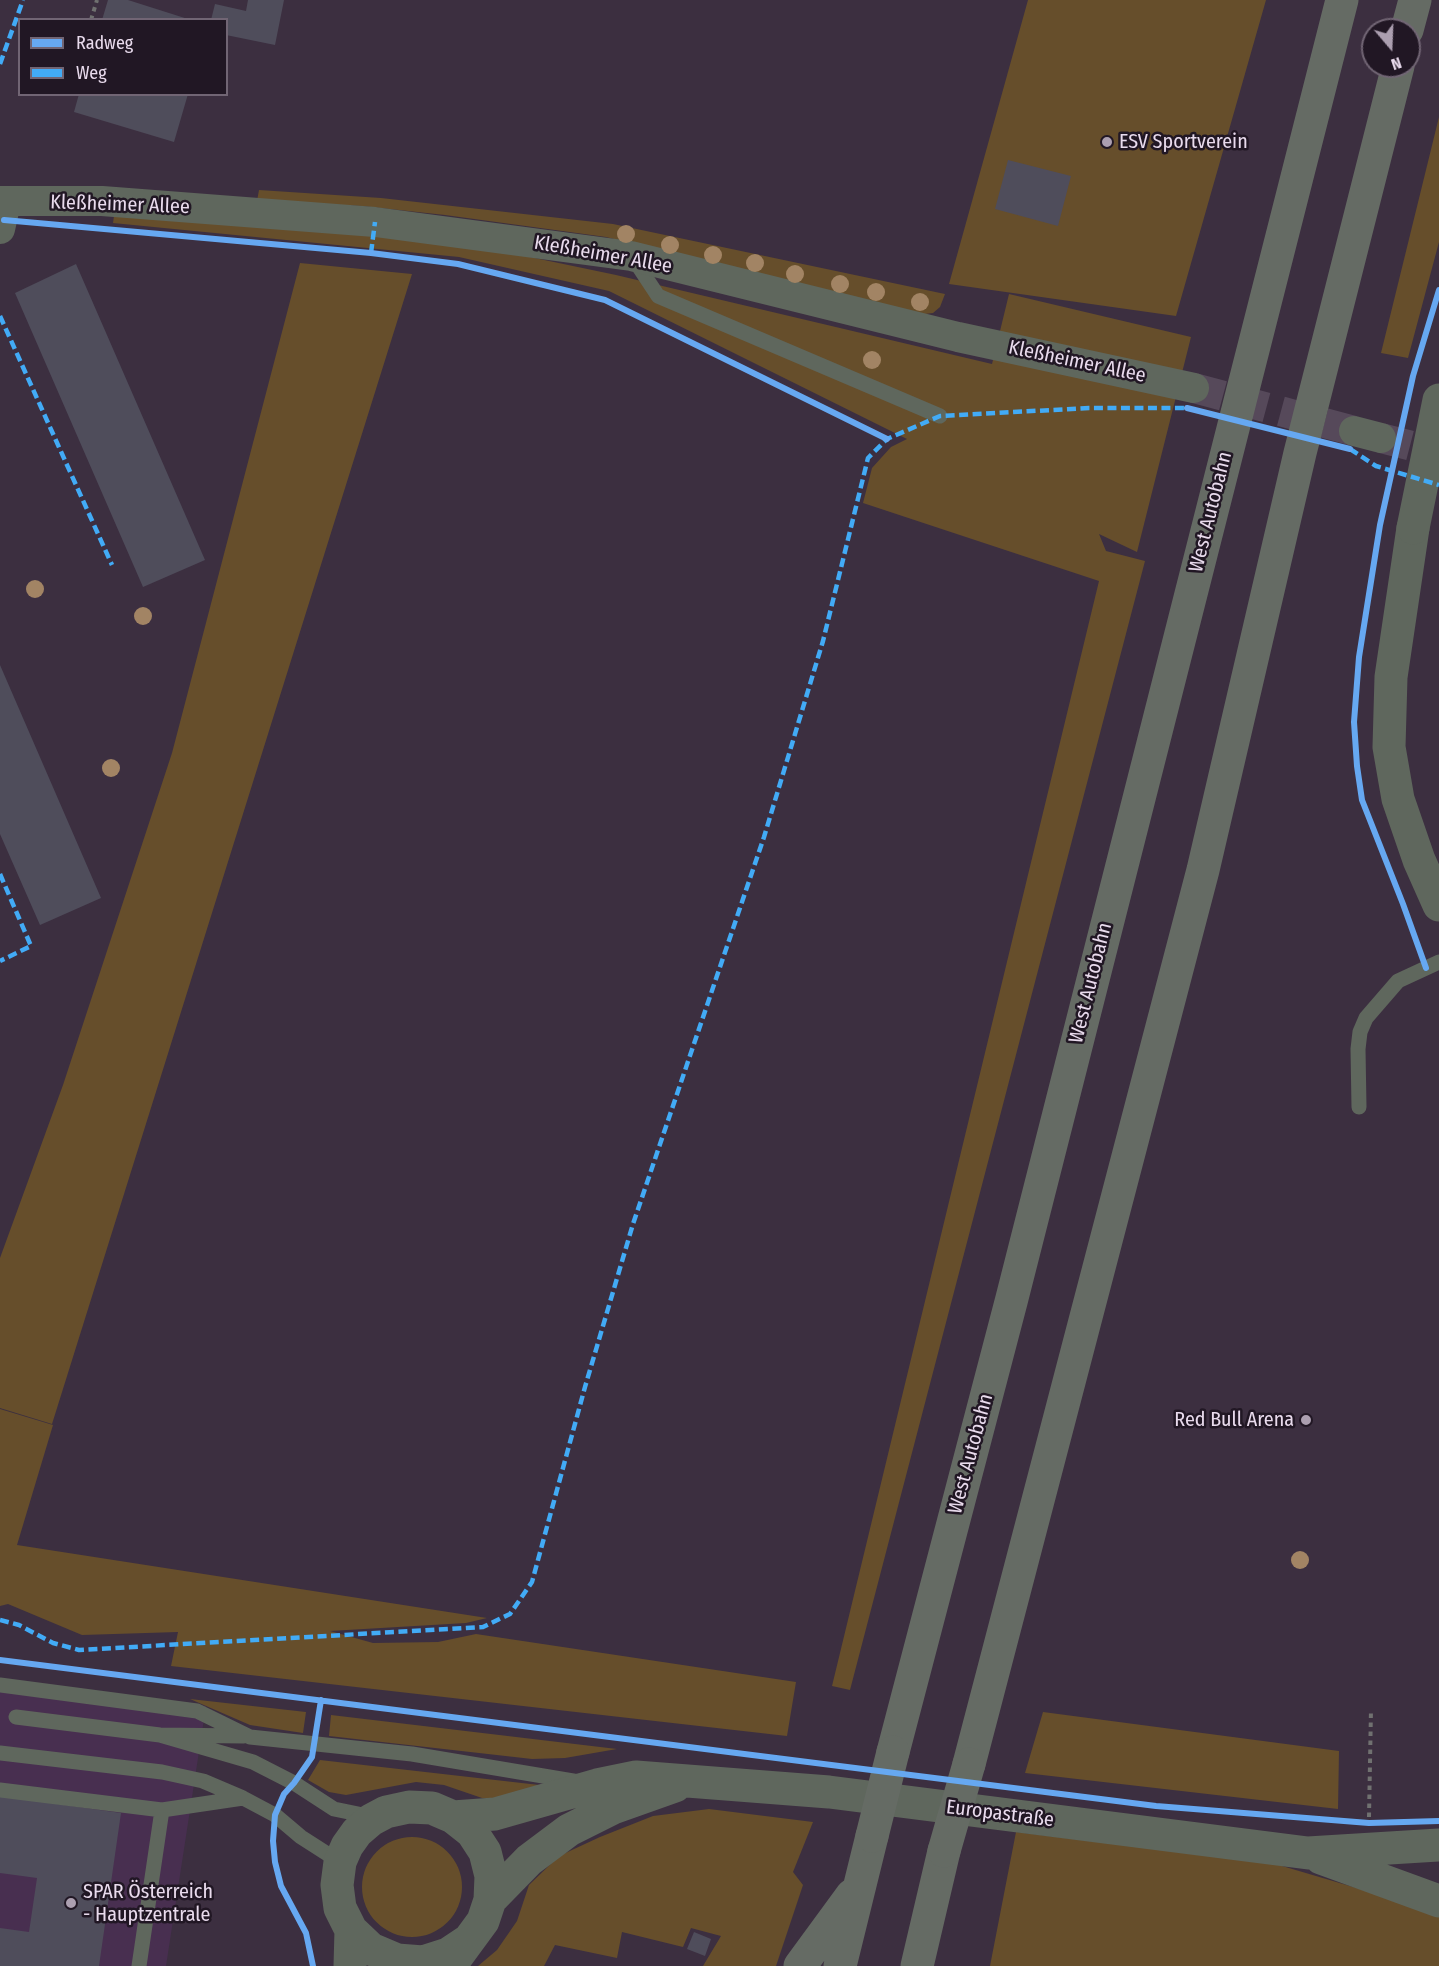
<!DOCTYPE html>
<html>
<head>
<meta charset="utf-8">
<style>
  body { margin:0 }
  #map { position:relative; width:1439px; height:1966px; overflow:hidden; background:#3c2f40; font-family:"Fira Sans Condensed",sans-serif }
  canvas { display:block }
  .legend { position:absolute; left:18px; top:18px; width:210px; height:78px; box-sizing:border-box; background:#211724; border:2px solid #716574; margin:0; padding:8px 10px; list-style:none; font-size:18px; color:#e9dbed }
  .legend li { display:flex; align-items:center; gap:12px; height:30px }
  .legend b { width:30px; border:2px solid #716574 }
  .north { position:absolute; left:1361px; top:18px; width:60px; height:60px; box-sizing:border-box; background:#211724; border:2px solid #716574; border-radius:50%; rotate:161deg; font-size:16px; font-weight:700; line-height:24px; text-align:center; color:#e9dbed }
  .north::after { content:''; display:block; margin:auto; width:21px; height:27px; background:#ac9fb0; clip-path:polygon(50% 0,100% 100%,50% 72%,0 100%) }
</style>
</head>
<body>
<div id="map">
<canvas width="1439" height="1966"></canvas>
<ul class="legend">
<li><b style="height:8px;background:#66a8f1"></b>Radweg</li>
<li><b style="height:8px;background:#42abf6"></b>Weg</li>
</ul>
<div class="north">N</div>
</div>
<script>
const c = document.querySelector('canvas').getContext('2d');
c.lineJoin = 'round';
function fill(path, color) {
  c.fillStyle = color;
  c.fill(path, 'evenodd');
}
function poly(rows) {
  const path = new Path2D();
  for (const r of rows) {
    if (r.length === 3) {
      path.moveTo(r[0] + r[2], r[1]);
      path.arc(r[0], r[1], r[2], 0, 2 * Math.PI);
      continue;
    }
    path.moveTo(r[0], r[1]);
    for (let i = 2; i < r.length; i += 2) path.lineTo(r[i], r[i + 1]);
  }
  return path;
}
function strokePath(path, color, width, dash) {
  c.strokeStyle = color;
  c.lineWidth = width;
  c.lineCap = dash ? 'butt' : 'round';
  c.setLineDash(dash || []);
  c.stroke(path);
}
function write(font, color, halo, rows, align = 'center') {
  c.font = font + ' "Fira Sans Condensed",sans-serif';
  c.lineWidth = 5;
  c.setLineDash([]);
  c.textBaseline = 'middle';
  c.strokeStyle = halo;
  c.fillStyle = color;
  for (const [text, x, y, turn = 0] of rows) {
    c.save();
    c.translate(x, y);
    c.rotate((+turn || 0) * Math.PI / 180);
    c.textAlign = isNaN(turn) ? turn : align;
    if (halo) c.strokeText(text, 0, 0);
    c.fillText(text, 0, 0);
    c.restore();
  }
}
fill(poly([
  [0,1678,206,1706,166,1966,0,1966]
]), '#482f50');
fill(poly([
  [1028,0,1266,0,1176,316,949,284],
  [1439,117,1439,242,1408,358,1381,353],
  [259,190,381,198,613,224,945,294,940,307,933,313,917,315,606,237,445,215,362,206,257,201],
  [114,216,463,243,616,275,992,364,1009,294,1191,337,1137,552,1099,534,1106,551,1145,561,850,1690,832,1686,1099,581,863,503,872,468,891,447,907,439,609,291,459,257,113,223],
  [300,263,412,274,52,1424,0,1408,0,1258,63,1085,172,753],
  [0,1409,53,1425,17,1545,487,1618,466,1623,330,1631,373,1643,438,1642,476,1634,796,1682,787,1736,171,1666,178,1632,82,1635,8,1604,0,1606],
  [190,1699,306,1712,303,1733,250,1725],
  [1043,1712,1339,1751,1338,1809,1025,1773],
  [331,1715,617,1749,565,1758,532,1759,329,1736],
  [320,1760,548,1786,504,1800,482,1798,444,1785,416,1782,346,1795,329,1792,308,1780],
  [709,1809,813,1822,793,1872,803,1885,776,1966,703,1966,721,1936,691,1928,683,1947,622,1932,617,1958,555,1945,544,1966,478,1966,497,1950,517,1921,529,1885,559,1856,600,1837,653,1816],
  [1016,1832,1272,1863,1431,1910,1439,1914,1439,1966,990,1966],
  [412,1887,50]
]), '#664e2b');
fill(poly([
  [108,0,128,0,191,20,102,20],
  [248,0,284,0,275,45,226,35,226,20,211,20,215,4,246,11],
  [79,94,188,94,174,142,74,112],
  [1008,160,1071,176,1058,226,995,209],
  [76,264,205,560,143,587,15,293],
  [0,665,101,898,40,925,0,834],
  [0,1796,121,1813,99,1966,0,1966,0,1928,29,1932,37,1878,0,1873],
  [694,1932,711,1939,705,1956,687,1949]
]), '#4f4d5b');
strokePath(poly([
  [1194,388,1354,431],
  [1381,438,1439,453]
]), '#56495a', 30, [30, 15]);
strokePath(poly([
  [91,20,97,0],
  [1369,1817,1371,1709]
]), '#707170', 4, [4.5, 4.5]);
strokePath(poly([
  [633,258,658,296,940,416],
  [1359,1107,1358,1049,1360,1032,1366,1018,1398,981,1439,962],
  [0,1685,197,1711,250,1737,412,1754,579,1782],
  [16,1717,160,1735,244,1736],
  [160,1735,253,1762,294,1783,334,1809,363,1815,374,1813],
  [0,1753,162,1772,203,1781,243,1798,275,1815,301,1837,340,1862],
  [0,1790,162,1810,243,1798],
  [139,1966,162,1810]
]), '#5f675d', 15);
strokePath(poly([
  [0,201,102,201,375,222,631,256,958,337,1194,388],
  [0,229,6,202],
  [1354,431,1381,438]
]), '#5f675d', 30);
strokePath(poly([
  [1413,528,1391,677,1389,747,1398,799,1419,860,1439,905],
  [453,1817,495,1814,597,1785,636,1777,829,1792,1308,1853,1439,1845],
  [1321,1858,1439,1901],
  [490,1900,529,1860,569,1830,613,1808,675,1786],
  [350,1966,351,1930],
  [450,1966,483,1921,490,1900,491,1876,485,1852,472,1832,453,1817,432,1808,409,1807,386,1812,371,1820,357,1832,347,1846,340,1862,337,1885,340,1908,351,1930,371,1949,397,1960,423,1962,448,1954,469,1940]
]), '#5f675d', 33);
strokePath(poly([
  [1407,30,1415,0],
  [893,1752,1011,1302,1342,0],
  [969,1764,1203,870,1300,453,1398,66],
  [800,1966,852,1895],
  [840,1966,872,1836],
  [917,1966,944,1851]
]), '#656b64', 33);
strokePath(poly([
  [1413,528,1439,400]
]), '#5f675d', 33);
strokePath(poly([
  [872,1836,893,1752],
  [944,1851,969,1764]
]), '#656b64', 33);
strokePath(poly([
  [0,64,23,0],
  [371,253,375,222],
  [0,316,112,565],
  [1350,449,1376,466,1439,485],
  [0,874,31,946,0,961],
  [0,1620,19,1625,53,1643,79,1650,483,1627,510,1614,532,1582,585,1387,633,1224,764,837,823,641,868,458,887,439,940,416,1089,408,1187,408]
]), '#42abf6', 4.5, [9, 4.5]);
strokePath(poly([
  [4,220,371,253,458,264,605,300,887,439],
  [1187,408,1350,449],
  [1426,968,1403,904,1362,800,1357,766,1354,722,1359,657,1380,525,1413,376,1439,290],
  [0,1660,1156,1806,1369,1823,1439,1821],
  [313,1966,306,1933,281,1886,275,1862,273,1841,275,1815,284,1794,294,1783,312,1757,321,1700]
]), '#66a8f1', 6);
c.fillStyle = '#a28464';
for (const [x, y] of [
  [626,234],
  [670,245],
  [713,255],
  [755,263],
  [795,274],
  [840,284],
  [876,292],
  [920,302],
  [872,360],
  [35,589],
  [143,616],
  [111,768],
  [1300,1560]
]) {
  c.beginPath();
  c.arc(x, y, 9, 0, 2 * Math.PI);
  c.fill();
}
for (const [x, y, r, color] of [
  [1107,142,6,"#ac9fb0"],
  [1306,1420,6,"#ac9fb0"],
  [71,1903,6,"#ac9fb0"]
]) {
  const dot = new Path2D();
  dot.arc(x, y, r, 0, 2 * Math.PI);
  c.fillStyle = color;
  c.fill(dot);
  strokePath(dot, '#211724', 2);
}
write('20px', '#e9dbed', '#211724', [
  ["ESV Sportverein",1119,142],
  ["Red Bull Arena",1294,1420,"right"],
  ["SPAR Österreich",83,1892],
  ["- Hauptzentrale",83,1915]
], 'left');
write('20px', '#e9dbed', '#211724', [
  ["Kleßheimer Allee",120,205,2],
  ["Kleßheimer Allee",603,255,10],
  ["Kleßheimer Allee",1077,362,12],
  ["West Autobahn",1211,512,-76],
  ["West Autobahn",1091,983,-76],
  ["West Autobahn",971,1454,-75],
  ["Europastraße",1000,1814,7]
]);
</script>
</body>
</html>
